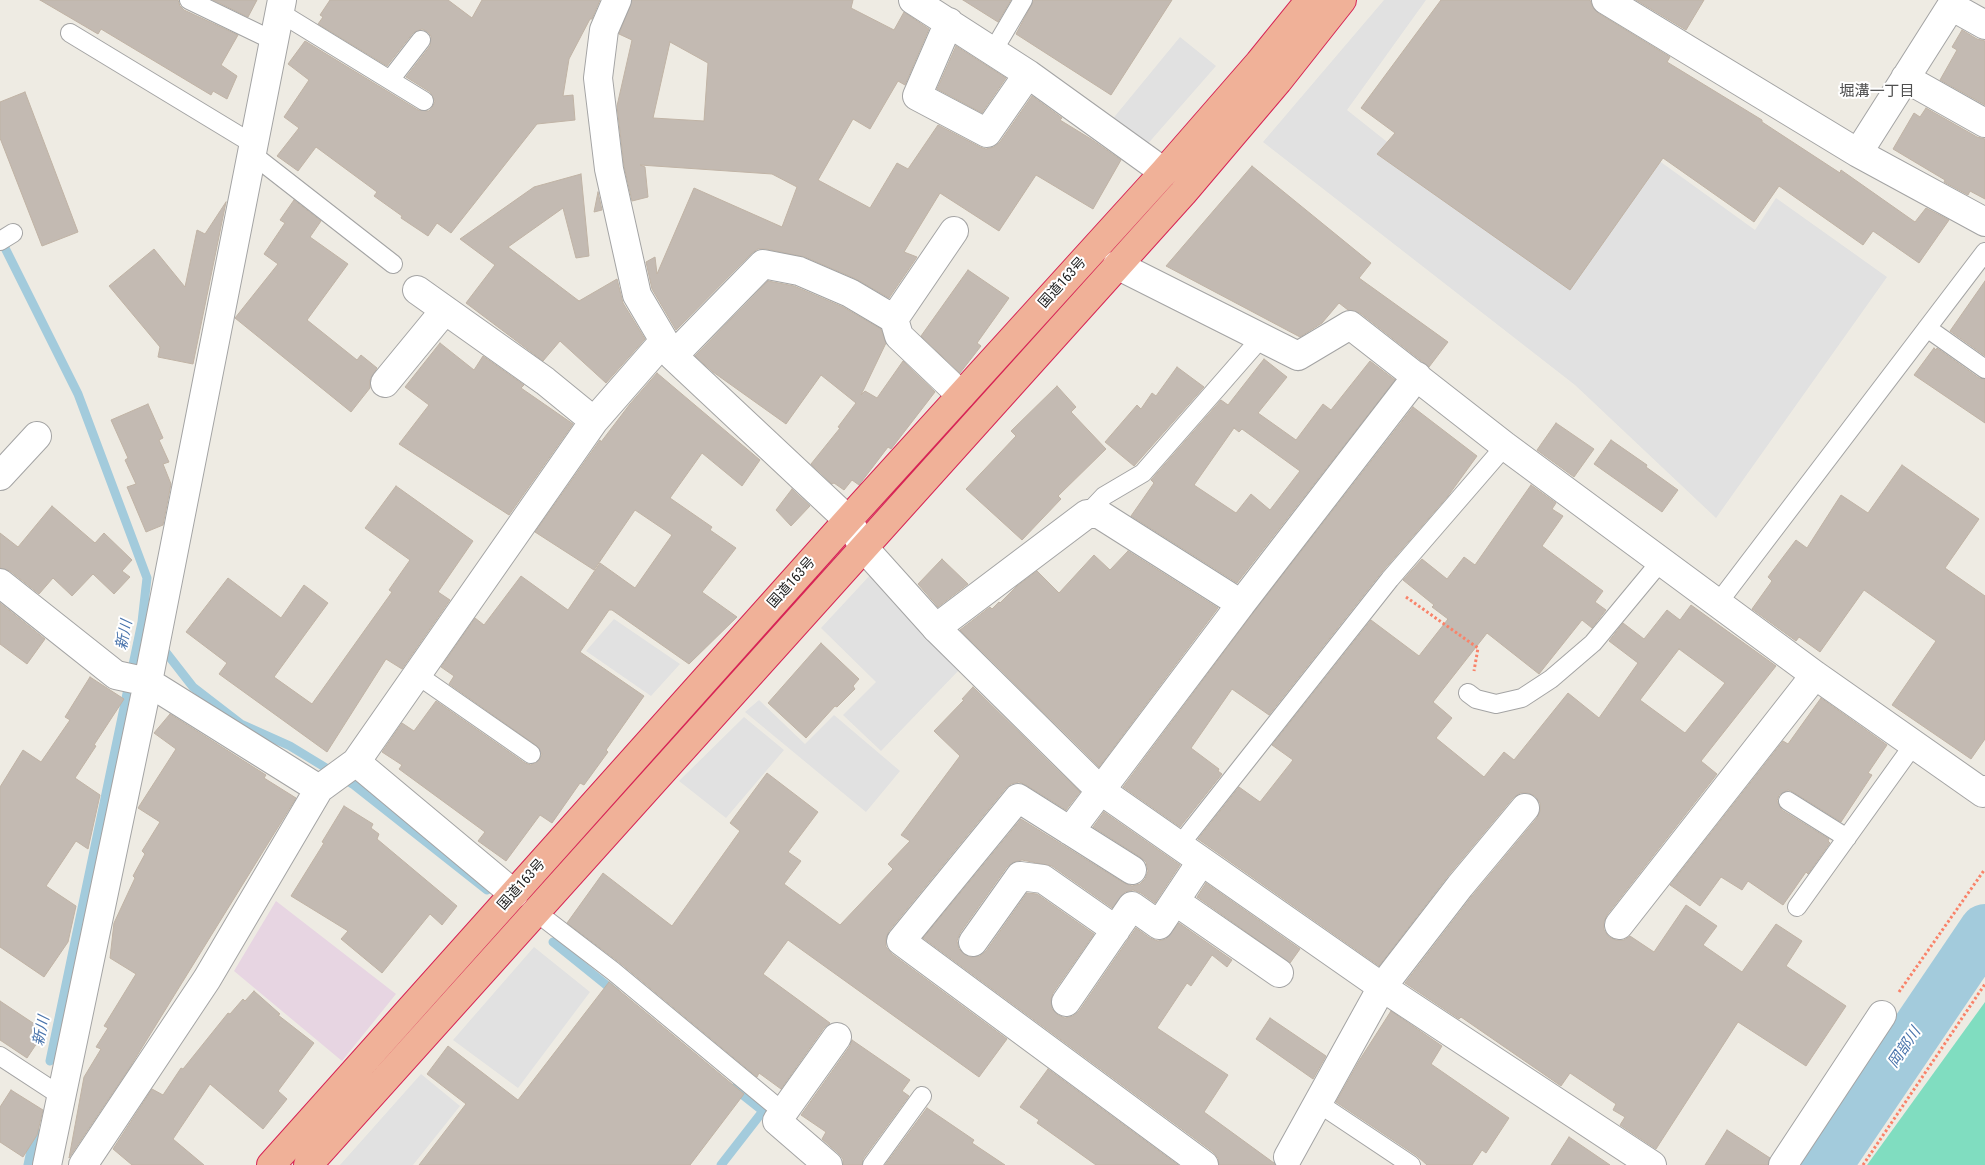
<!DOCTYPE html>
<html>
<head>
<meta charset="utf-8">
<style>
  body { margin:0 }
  canvas { display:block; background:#eeebe3 }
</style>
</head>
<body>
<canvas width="1985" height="1165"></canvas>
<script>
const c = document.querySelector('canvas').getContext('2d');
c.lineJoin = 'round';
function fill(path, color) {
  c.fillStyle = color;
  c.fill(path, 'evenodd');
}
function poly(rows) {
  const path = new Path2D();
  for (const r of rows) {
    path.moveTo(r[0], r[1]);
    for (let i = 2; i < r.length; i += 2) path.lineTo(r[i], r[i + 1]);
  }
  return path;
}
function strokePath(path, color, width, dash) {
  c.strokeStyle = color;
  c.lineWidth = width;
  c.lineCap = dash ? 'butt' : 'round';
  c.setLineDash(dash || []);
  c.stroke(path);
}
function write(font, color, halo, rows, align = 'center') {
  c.font = font + ' "Roboto Condensed","Noto Sans JP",sans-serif';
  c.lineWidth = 4;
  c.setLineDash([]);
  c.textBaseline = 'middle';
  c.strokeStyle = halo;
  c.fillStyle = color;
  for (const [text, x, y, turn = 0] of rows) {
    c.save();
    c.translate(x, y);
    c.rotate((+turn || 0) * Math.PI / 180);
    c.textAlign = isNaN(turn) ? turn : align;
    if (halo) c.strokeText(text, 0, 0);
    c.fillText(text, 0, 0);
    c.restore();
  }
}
fill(poly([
  [276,901,396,994,342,1061,234,971]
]), '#e7d5e2');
fill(poly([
  [1985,1002,1985,1165,1867,1165]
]), '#80ddc0');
fill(poly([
  [1384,0,1426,0,1347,110,1567,285,1658,160,1755,230,1776,198,1887,277,1716,518,1575,385,1263,142],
  [1180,37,1216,66,1145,147,1111,121],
  [872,573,961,668,881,751,843,715,876,682,821,628],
  [614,619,680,664,651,696,586,651],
  [759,700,805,744,834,715,900,771,866,812,745,712],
  [744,717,784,750,726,818,679,781],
  [534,947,590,992,518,1088,453,1040],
  [421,1074,460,1106,413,1165,340,1165]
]), '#e1e1e1');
strokePath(poly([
  [0,238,78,394,147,578,142,622,50,1061],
  [161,646,193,687,241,724,290,746,354,785,487,890],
  [553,942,615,992],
  [28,1165,35,1131],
  [721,1165,763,1111,734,1088]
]), '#a3cbdc', 9);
strokePath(poly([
  [1826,1165,1985,930]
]), '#a3cbdc', 52);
const building = poly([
  [40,0,178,0,180,6,184,10,238,35,221,65,237,76,227,99,213,91,211,95,101,29,98,34,40,0],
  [213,0,257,0,248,17,213,0],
  [330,0,448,0,472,18,482,0,600,0,592,19,590,19,569,59,563,96,573,95,575,120,537,124,451,233,437,223,428,236,401,218,402,216,374,196,377,192,316,147,298,171,277,156,299,128,284,117,309,80,288,64,305,41,418,110,429,111,433,106,435,101,430,92,406,77,430,46,431,36,428,32,422,29,413,33,387,66,318,24,323,17,320,15,330,0],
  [632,0,853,0,851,8,894,30,904,12,929,29,905,85,898,81,870,129,853,119,818,180,870,208,897,163,908,169,938,125,980,147,986,149,994,147,1000,142,1032,96,1062,118,1060,120,1091,139,1121,160,1093,209,1036,175,999,231,940,193,904,252,917,257,889,298,856,279,805,257,766,249,758,249,752,253,676,330,652,289,646,262,655,257,657,274,694,188,782,227,797,187,772,174,640,165,645,167,648,197,632,201,624,166,617,106,632,40,619,34,632,0],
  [670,42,708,63,704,121,653,118,670,42],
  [963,0,1011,0,998,22,963,0],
  [1034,0,1172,0,1111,95,1016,34,1034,0],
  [1441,0,1590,0,1593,8,1598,13,1670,57,1667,62,1762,120,1762,122,1840,173,1841,170,1915,222,1926,208,1949,220,1919,263,1873,231,1863,245,1779,186,1754,222,1663,158,1570,290,1377,154,1395,133,1361,108,1441,0],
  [1636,0,1704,0,1686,30,1636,0],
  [1962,30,1977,39,1985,41,1985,105,1940,80,1957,50,1952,47,1962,30],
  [956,46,1006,78,982,113,937,89,956,46],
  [25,92,78,232,42,246,0,138,0,102,25,92],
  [1926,108,1977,137,1985,139,1985,199,1970,191,1968,195,1944,182,1945,180,1893,149,1914,113,1920,117,1926,108],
  [1252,166,1371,263,1359,278,1448,342,1429,367,1360,313,1348,310,1339,303,1322,323,1300,337,1166,266,1252,166],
  [581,174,589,256,576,258,563,208,508,247,579,301,617,279,623,303,645,339,606,383,560,341,543,361,466,303,495,265,460,239,534,187,581,174],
  [598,192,602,210,594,212,598,192],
  [294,200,321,221,310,237,348,264,307,320,357,360,361,355,377,368,370,380,370,388,351,412,235,318,278,264,264,254,285,223,280,220,294,200],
  [226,202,193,364,158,357,160,347,109,286,154,249,185,287,197,230,205,234,226,202],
  [968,270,1009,298,977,343,981,346,960,373,921,336,968,270],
  [768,281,794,286,843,307,881,329,886,343,861,395,865,391,877,398,903,361,935,392,891,449,888,447,859,485,852,480,844,490,834,483,832,484,811,464,840,428,838,427,856,403,821,375,786,424,713,372,695,356,768,281],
  [1985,281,1985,356,1950,331,1985,281],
  [440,343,474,370,483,356,524,385,521,388,573,424,509,515,399,444,429,405,405,387,440,343],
  [1934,348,1936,350,1937,348,1979,378,1985,379,1985,423,1914,375,1934,348],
  [1264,359,1287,377,1258,413,1296,440,1323,404,1331,410,1370,361,1395,380,1237,583,1131,516,1154,483,1151,480,1221,400,1228,405,1264,359],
  [1234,428,1239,432,1242,429,1300,471,1270,510,1251,494,1236,513,1194,485,1234,428],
  [1177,367,1204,387,1134,466,1105,442,1137,405,1141,409,1152,393,1156,396,1177,367],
  [657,373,760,460,742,486,702,453,670,498,712,527,710,530,736,548,702,592,737,617,689,664,612,610,609,610,580,652,644,696,606,750,608,752,584,785,580,783,552,823,540,815,506,861,478,841,485,832,399,769,402,765,382,752,402,723,414,731,436,701,525,763,531,765,539,760,542,754,537,746,449,684,454,676,441,667,475,618,484,625,521,576,568,610,600,563,635,588,672,535,635,510,594,570,535,532,600,440,601,442,630,404,657,373],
  [1057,386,1076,407,1071,412,1106,449,1058,496,1061,499,1022,540,966,489,1016,436,1011,431,1057,386],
  [148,404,163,438,159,440,169,462,163,464,171,484,163,525,146,532,127,487,136,484,125,460,128,458,111,420,148,404],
  [1413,407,1477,456,1448,496,1382,572,1269,715,1232,689,1191,748,1219,769,1218,771,1222,774,1180,827,1123,787,1253,613,1413,407],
  [1556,423,1594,449,1574,477,1537,450,1556,423],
  [1611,440,1647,465,1646,467,1678,490,1662,512,1594,464,1611,440],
  [1902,465,1979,519,1945,568,1985,596,1985,739,1971,759,1892,705,1936,641,1864,590,1820,652,1799,637,1796,641,1752,609,1772,581,1768,577,1796,540,1807,548,1841,495,1868,513,1902,465],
  [1531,485,1556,503,1552,509,1563,516,1542,546,1603,591,1595,602,1606,610,1592,628,1582,620,1539,674,1487,633,1433,702,1452,718,1436,738,1484,777,1504,752,1514,760,1568,693,1599,718,1638,663,1609,641,1623,623,1644,639,1667,610,1680,620,1691,605,1776,666,1701,761,1717,774,1607,915,1604,922,1604,930,1609,937,1616,940,1624,940,1630,936,1654,952,1686,905,1717,926,1703,945,1742,972,1776,924,1802,941,1786,966,1846,1006,1806,1066,1738,1022,1656,1149,1620,1125,1625,1117,1613,1110,1616,1104,1570,1073,1561,1086,1461,1017,1459,1019,1405,983,1472,896,1537,818,1540,811,1540,803,1535,796,1528,793,1520,793,1513,798,1448,876,1379,966,1198,839,1239,787,1260,802,1293,760,1272,745,1371,620,1419,656,1448,619,1432,607,1434,605,1403,580,1422,559,1447,579,1464,557,1475,565,1531,485],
  [1679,649,1725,683,1685,733,1640,700,1679,649],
  [396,486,473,541,438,592,450,600,402,669,386,659,327,752,219,674,227,663,186,632,228,578,281,618,304,585,328,603,274,677,312,704,392,592,389,590,410,560,365,528,396,486],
  [792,489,810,506,791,526,776,510,792,489],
  [52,506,95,543,104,533,132,560,122,571,130,577,114,594,93,574,72,596,53,578,39,594,10,571,0,568,0,533,18,547,52,506],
  [1128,551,1218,608,1099,767,960,630,990,607,992,609,999,602,1000,603,1017,586,1037,571,1059,593,1094,555,1110,570,1128,551],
  [942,559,968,584,938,607,918,584,942,559],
  [0,603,45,639,27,664,0,644,0,603],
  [821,643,859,679,853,686,855,689,837,707,835,706,806,738,768,703,821,643],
  [90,677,124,699,94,745,96,746,75,778,100,795,88,849,76,841,46,886,76,906,68,942,44,977,0,947,0,787,23,750,41,762,70,720,65,717,90,677],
  [973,687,1080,792,1066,810,1026,785,1019,782,1011,784,1006,788,889,931,886,938,886,947,892,954,1007,1039,979,1077,788,940,763,974,830,1023,824,1028,781,1089,759,1073,757,1077,620,963,567,923,603,873,672,926,740,831,730,823,767,773,818,812,788,852,801,861,784,884,840,925,893,869,888,864,910,841,901,835,960,756,934,731,964,700,962,699,973,687],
  [1821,698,1887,745,1868,773,1872,775,1841,822,1793,792,1788,790,1779,795,1777,801,1782,810,1829,839,1828,841,1830,843,1808,874,1806,872,1783,905,1748,881,1742,890,1721,877,1700,906,1670,885,1783,741,1788,744,1821,698],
  [170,714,266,775,264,778,296,798,130,1067,69,1158,84,1077,101,1049,96,1047,108,1028,104,1026,136,974,110,958,114,923,135,878,133,876,145,854,142,851,160,822,138,808,176,749,154,733,170,714],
  [344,806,373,824,371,828,379,834,377,839,457,906,442,925,430,914,382,973,341,939,348,931,291,896,324,843,322,842,344,806],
  [1104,812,1180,865,1155,903,1141,893,1133,890,1125,892,1112,908,1052,866,1022,860,1014,862,1007,867,960,933,957,941,959,949,964,954,971,957,980,956,986,951,1027,893,1037,894,1094,934,1053,993,1051,1000,1052,1009,1058,1015,1065,1018,1073,1016,1079,1011,1136,928,1150,938,1158,941,1166,939,1179,923,1232,960,1227,967,1212,955,1191,986,1187,983,1157,1028,1228,1075,1204,1112,1274,1163,1275,1165,1219,1165,1218,1158,1213,1152,923,938,1021,819,1124,883,1132,886,1140,884,1145,879,1148,871,1146,862,1140,857,1093,827,1104,812],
  [1206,883,1300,949,1290,963,1197,897,1206,883],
  [609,982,744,1094,690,1165,419,1165,466,1104,427,1074,448,1046,518,1100,609,982],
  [254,991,280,1014,278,1015,314,1043,278,1091,287,1099,263,1129,210,1084,173,1139,204,1165,132,1165,113,1149,152,1089,163,1095,181,1068,183,1069,228,1013,230,1014,243,999,245,1001,254,991],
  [0,1001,45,1031,27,1058,0,1040,0,1001],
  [1391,1011,1442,1046,1431,1064,1509,1118,1486,1153,1482,1150,1472,1165,1427,1165,1417,1156,1336,1102,1359,1061,1391,1011],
  [1270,1018,1326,1056,1313,1079,1256,1039,1270,1018],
  [852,1040,910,1080,902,1091,909,1096,863,1159,862,1165,843,1165,843,1159,839,1154,822,1139,826,1132,801,1115,850,1046,852,1040],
  [1048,1069,1178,1165,1096,1165,1037,1123,1039,1120,1020,1107,1048,1069],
  [11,1090,43,1110,37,1135,23,1157,0,1142,0,1107,11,1090],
  [927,1108,974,1140,972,1143,1005,1165,885,1165,927,1108],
  [1727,1130,1770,1158,1768,1165,1705,1165,1727,1130],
  [1569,1137,1610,1165,1551,1165,1569,1137]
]);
fill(building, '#c3bab2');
strokePath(building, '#c0b3a5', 1);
const service = poly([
  [189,0,274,41],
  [279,12,424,101],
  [70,33,253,144],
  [993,51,1023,0],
  [390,80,421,40],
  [252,154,393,264],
  [0,241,13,233],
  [1927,328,1985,369],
  [1087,514,1104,496,1143,473,1261,338],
  [1718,603,1985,252],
  [416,674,531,754],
  [1468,693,1476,699,1496,704,1522,698,1551,679,1593,643,1661,561],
  [1788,801,1847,838],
  [1179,846,1390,579,1505,446],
  [1797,907,1914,744],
  [536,912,613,971,783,1112],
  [0,1056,61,1096],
  [1318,1103,1411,1165],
  [872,1165,922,1096]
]);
const minor = poly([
  [617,0,604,30,598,78,609,169,637,295,673,356,848,520],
  [913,0,1028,74,1164,172],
  [1606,0,1858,153,1985,222],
  [1951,6,1985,25],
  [949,22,917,96,987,133,1028,74],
  [1905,78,1985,123],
  [1858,153,1955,0],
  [1117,265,1298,356,1350,325,1505,446,1815,675,1983,793,1985,790],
  [417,290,545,381,594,421],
  [894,319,899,336,961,395],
  [673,356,763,264,799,271,850,293,894,319,954,231],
  [385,383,445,310],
  [0,476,37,436],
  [0,583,116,675,148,682,319,789],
  [936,628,1087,514,1099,514,1241,604,1417,376],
  [356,762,514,894],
  [1070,831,1241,604],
  [1132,870,1018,798,901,941,1204,1165],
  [1175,901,1201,862],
  [1619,925,1815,675],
  [973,942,1020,876,1043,879,1116,930],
  [1066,1002,1132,906,1159,925,1175,901,1279,973],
  [1288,1157,1382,987,1460,886,1525,808],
  [47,1165,148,682,282,0],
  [83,1165,207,979,319,789,356,762,594,421,663,342],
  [828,1165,777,1121,837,1037],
  [1783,1165,1882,1015]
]);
const tertiary = poly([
  [848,520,864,548,936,628,1100,790,1382,987,1652,1165]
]);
const trunk = poly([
  [271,1165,848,520,1164,172,1259,63,1310,0],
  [308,1165,1183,193,1278,81,1342,0]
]);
strokePath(service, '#a4a4a4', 20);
strokePath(minor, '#a4a4a4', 30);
strokePath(tertiary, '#a4a4a4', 30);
strokePath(trunk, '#d72455', 30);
strokePath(poly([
  [1406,597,1478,648,1474,671],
  [1899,992,1985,869],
  [1863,1165,1985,984]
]), '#f98269', 3, [2.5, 2.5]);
strokePath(service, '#fff', 18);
strokePath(minor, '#fff', 28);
strokePath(tertiary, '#fff', 28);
strokePath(trunk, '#f0b198', 28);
write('14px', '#1d1d1d', '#fff', [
  ["国道163号",1063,283,-48],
  ["国道163号",792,583,-48],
  ["国道163号",522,885,-48]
]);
write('15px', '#505050', '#fff', [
  ["堀溝一丁目",1877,92]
]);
write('italic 15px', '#4a74ac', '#fff', [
  ["新川",125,635,-79],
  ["新川",42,1031,-78],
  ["岡部川",1905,1048,-56]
]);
</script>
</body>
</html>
